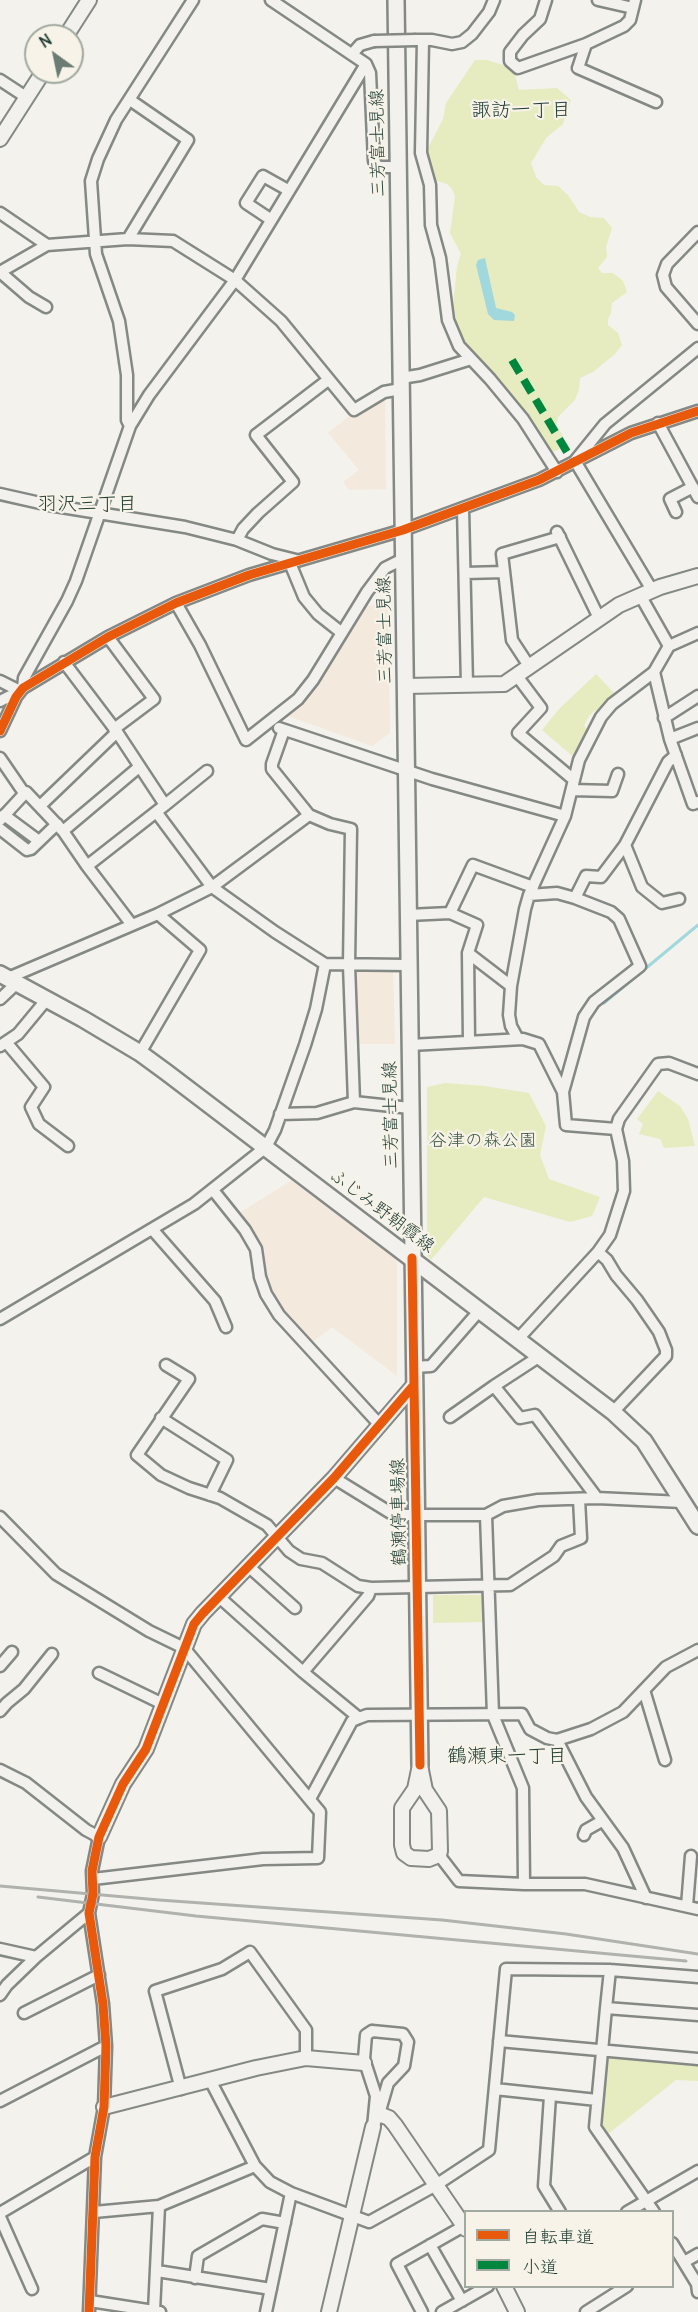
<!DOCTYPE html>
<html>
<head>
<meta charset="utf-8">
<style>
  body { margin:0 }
  #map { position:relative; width:698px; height:2312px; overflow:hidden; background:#f4f2ec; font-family:Delius,"Klee One",sans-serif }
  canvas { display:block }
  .legend { position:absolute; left:464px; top:2210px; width:210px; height:78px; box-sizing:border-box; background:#f7f3e8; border:2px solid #a1aaa0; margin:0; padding:8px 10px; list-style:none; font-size:18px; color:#1f3d34 }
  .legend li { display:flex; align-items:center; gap:12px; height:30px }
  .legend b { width:30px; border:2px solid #a1aaa0 }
  .north { position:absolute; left:24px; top:24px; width:60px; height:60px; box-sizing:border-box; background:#f7f3e8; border:2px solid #a1aaa0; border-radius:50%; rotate:327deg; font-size:16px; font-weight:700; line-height:24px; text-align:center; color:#1f3d34 }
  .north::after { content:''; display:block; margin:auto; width:21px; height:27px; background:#6a7c74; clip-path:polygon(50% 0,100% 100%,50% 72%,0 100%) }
</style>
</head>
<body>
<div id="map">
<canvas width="698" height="2312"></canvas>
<ul class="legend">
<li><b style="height:8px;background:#e8590c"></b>自転車道</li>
<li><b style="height:8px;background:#00873e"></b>小道</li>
</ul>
<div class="north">N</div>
</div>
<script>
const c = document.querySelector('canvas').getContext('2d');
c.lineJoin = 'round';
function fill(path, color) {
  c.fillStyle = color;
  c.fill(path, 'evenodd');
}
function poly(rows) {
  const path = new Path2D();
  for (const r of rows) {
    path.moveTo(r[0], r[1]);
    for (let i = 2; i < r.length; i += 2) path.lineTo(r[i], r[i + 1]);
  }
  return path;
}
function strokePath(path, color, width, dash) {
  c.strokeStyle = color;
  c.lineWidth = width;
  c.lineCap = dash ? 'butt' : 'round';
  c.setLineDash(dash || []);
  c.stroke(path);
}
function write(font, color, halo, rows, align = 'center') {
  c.font = font + ' Delius,"Klee One",sans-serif';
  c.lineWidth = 4.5;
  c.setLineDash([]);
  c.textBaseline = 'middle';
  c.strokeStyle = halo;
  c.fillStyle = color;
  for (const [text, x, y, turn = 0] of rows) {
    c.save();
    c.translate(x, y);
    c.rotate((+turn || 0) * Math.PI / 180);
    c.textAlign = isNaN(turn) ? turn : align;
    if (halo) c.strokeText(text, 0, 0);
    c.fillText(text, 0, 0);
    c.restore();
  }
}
fill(poly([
  [385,396,386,489,349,490,343,482,359,470,328,433,352,414,354,415],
  [388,605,390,733,372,746,282,714,363,606],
  [360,969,393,969,395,1044,357,1044,356,973],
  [292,1180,397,1255,397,1376,332,1327,310,1344,278,1304,267,1276,264,1248,241,1212]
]), '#f3e9dd');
fill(poly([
  [475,60,487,60,513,68,519,90,557,88,571,100,563,124,546,138,531,163,536,177,544,185,558,186,568,195,579,212,590,217,604,218,612,228,606,247,607,257,598,268,602,273,613,273,623,281,627,292,612,303,611,313,608,319,608,325,618,333,622,345,615,354,593,372,580,378,579,389,575,400,558,417,556,425,562,434,566,445,556,451,549,452,484,367,481,359,461,345,453,305,457,266,461,254,450,233,455,196,452,189,447,184,431,179,425,154,443,119,446,103],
  [596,674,616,695,597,713,595,710,589,716,584,726,590,732,577,760,542,730,559,709],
  [445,1083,485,1086,529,1093,546,1126,540,1155,549,1179,600,1197,592,1216,570,1222,484,1197,431,1260,427,1256,427,1087],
  [658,1091,680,1106,688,1119,695,1146,664,1148,660,1139,639,1134,643,1124,637,1119],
  [433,1595,487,1595,486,1622,433,1623],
  [610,2057,698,2066,698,2081,676,2080,608,2134,602,2127,601,2121,607,2061]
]), '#e6ecbf');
fill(poly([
  [485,258,496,308,512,312,515,315,514,321,494,320,488,314,476,265,478,260]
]), '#a0d8dd');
strokePath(poly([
  [604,1003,698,925]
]), '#a0d8dd', 3);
const minor = poly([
  [271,0,366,64,370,73,374,161,378,167,398,167],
  [546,0,540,19,523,35,510,52,510,61,518,68,586,44,624,26,630,20,635,0],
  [598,0,633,8],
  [416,40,432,40,452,44,462,42,472,34,489,12,494,0],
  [423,40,421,153,430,185,431,225,440,258,448,320,459,346,490,379,523,419,557,472],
  [586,44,578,68,656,102],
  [352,54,360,45,374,41],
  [0,80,26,97],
  [0,213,47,245],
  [270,219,246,203,263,176,288,190],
  [698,232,667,264,663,275,666,287,698,324],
  [128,239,188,140,130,100],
  [0,272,47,245,128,239,173,241,235,280,281,321,354,410,384,392,401,389],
  [0,272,29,297,46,307],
  [401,378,420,375,471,359],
  [658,423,698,497],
  [130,426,127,420,127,375,119,321,96,254,91,181,98,159,116,120,193,0],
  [575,461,605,424,698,348],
  [575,461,652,590],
  [0,494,49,505,185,527,237,540,272,554,296,560],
  [463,508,467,685],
  [676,512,670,499,693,487],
  [557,532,599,618],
  [237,540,243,529,258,513,293,482,256,435,328,380],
  [290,563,304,597,318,614,342,633],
  [465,573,504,572],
  [176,603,200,645,246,740,298,699,313,680,367,592,385,568,403,559],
  [108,637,154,699,114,729],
  [669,646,698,633],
  [64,662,117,732,165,805,87,866],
  [529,666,512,640,502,554,560,537],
  [654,672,670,739,693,804,698,802],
  [517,676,541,708,518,733,574,780],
  [0,681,20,691],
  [23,688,24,678,67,601,76,581,130,426,149,395,235,280,366,64],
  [0,701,20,691],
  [664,718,698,696],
  [279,728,432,779,565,816],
  [284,730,272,764,272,769,309,815,330,824,351,829,349,965,354,1102],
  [0,731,16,697,23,688,108,637,176,603,249,575,403,530,539,480,631,433,698,411],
  [670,739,698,728],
  [0,758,24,793],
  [572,790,612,791,618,774],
  [165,805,207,771],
  [40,806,117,732],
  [157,813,212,887,275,932,325,964,407,965],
  [4,815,39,841],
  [0,820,26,792,63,831,87,866,132,925],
  [0,829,27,850,31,849,57,824],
  [63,831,139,767],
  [625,845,642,887,662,903,679,899],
  [529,895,557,893,575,898,611,912,619,919,640,966,594,1002,584,1017,563,1092],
  [575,898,586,876,601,877,625,845,668,762,676,755],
  [450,913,473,865,533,887],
  [408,915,450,913,477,925,468,953,469,1041],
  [468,953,511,986],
  [8,978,158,914,212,887,309,815],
  [0,999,17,983],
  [518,1039,511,1026,509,1015,511,986,525,909,529,895,565,816,579,760,601,717,612,704,654,672,669,646,640,595],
  [6,1042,44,1087,31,1107,39,1124,68,1146],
  [410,1045,523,1039,539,1044,563,1092,566,1125,616,1129],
  [0,1046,18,1034,47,999],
  [140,1053,200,950,158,914],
  [280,1114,317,1113,354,1102,410,1108],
  [213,1190,245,1230,256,1249,260,1277,266,1294,279,1315,379,1424],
  [152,1229,215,1301,226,1327],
  [598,1252,607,1260,616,1275,637,1300,659,1332,666,1350,666,1356,613,1412],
  [0,1319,194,1204,266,1147,275,1130,305,1045,316,1009,325,964],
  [518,1339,598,1252,610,1235,624,1191,623,1161,616,1129,619,1119,658,1064,669,1063,698,1074],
  [540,1356,494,1386,520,1418,535,1415,597,1498],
  [166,1365,189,1379,137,1455,161,1475,189,1488,220,1498,267,1525,289,1551,301,1559,322,1563,358,1586,371,1588,510,1585,554,1556,561,1546,581,1538,579,1499],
  [413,1367,431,1366,480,1310],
  [450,1417,494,1386],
  [161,1418,227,1460,210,1495],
  [334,1478,394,1515,486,1515,503,1506,538,1500,597,1498,682,1502],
  [486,1515,493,1715,523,1788,524,1884],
  [0,1517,56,1574,149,1631,184,1648,320,1812,318,1858,263,1859,93,1879],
  [248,1566,295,1608],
  [218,1596,303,1672,359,1718],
  [0,1666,12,1652],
  [303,1672,368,1596,371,1588],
  [99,1673,163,1704],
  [644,1690,665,1760],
  [0,1711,7,1703,24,1689,52,1654],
  [557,1740,586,1797,623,1848,646,1898],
  [0,1770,26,1783,86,1830,99,1837,92,1871,93,1894,89,1913,103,2004,106,2046,104,2107,95,2157,89,2312],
  [310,1799,352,1721,359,1718,367,1715,522,1714,530,1729,547,1738,557,1740,591,1729,623,1712,666,1667,698,1650],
  [584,1835,586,1830,602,1821],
  [439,1855,459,1881,524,1884,585,1884,698,1909],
  [687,1906,691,1856],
  [0,1949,36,1957],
  [0,1995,7,1985,36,1957,89,1913],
  [606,2008,610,1970],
  [24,2013,99,1975],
  [372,2031,403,2034,408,2042,404,2066,388,2083,379,2114,373,2127,376,2096,364,2059,366,2035,372,2031],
  [499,2041,698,2059],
  [210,2080,255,2166,270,2182,291,2193,369,2222,436,2185,489,2150,506,1969,610,1970,698,1977],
  [181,2089,155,1991,222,1969,250,1952,306,2030,306,2058],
  [495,2089,597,2100],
  [550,2096,544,2186,560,2212],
  [0,2101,106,2046],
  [94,2212,159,2206],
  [627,2212,698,2171],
  [654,2212,595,2127,606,2008,698,2015],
  [0,2213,95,2157],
  [0,2217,32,2289],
  [672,2243,697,2284,698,2292],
  [430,2245,462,2301],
  [684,2262,698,2254],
  [157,2271,271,2289],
  [195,2278,198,2256,262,2219,285,2223],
  [90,2301,160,2312],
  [154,2311,159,2206,255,2166],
  [266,2312,291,2193],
  [422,2312,397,2264,464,2226],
  [442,2312,488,2286],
  [586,2312,627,2286]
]);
const tertiary = poly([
  [66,36,89,0],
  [0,139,43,72],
  [406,686,504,684,619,605,660,587,698,576],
  [420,1765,425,1790,439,1811,440,1851,439,1855,429,1859,411,1858,404,1853,402,1845,402,1808,415,1789,420,1765],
  [99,1837,123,1784,146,1749,194,1624,203,1613,334,1478,414,1385],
  [104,2107,256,2068,306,2058,364,2063],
  [379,2114,389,2118,395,2125,466,2229],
  [504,2286,517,2312],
  [329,2312,373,2127]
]);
const secondary = poly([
  [396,0,420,1765],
  [0,974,83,1019,140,1053,166,1072,613,1412,644,1441,698,1526]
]);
strokePath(minor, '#848985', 15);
strokePath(tertiary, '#848985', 18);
strokePath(secondary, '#848985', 20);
strokePath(minor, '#f2f1ed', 10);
strokePath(tertiary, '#f2f1ed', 14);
strokePath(secondary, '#f2f1ed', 15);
strokePath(poly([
  [0,1886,159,1900,442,1920,566,1934,698,1954],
  [38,1897,196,1916,686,1961]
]), '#b0b2ae', 3);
const minorBridge = poly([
  [374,41,416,40]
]);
strokePath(minorBridge, '#848985', 15, []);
strokePath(minorBridge, '#f2f1ed', 10);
strokePath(poly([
  [512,360,573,462]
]), '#00873e', 8, [15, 8]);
strokePath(poly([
  [0,731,16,697,23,688,108,637,176,603,249,575,403,530,539,480,631,433,698,411],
  [412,1258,420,1765],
  [89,2312,95,2157,104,2107,106,2046,103,2004,89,1913,93,1894,92,1871,99,1837,123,1784,146,1749,194,1624,203,1613,334,1478,414,1385]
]), '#e8590c', 9);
write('18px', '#1f3d34', '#f7f3e8', [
  ["三芳富士見線",378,143,-91],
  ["三芳富士見線",385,630,-91],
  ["三芳富士見線",391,1115,-91],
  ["ふじみ野朝霞線",382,1211,37],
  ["鶴瀬停車場線",399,1512,-91]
]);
write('18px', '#3b5643', '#f7f3e8', [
  ["谷津の森公園",483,1141]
]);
write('20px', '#1f3d34', '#f7f3e8', [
  ["諏訪一丁目",521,110],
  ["羽沢三丁目",87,504],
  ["鶴瀬東一丁目",507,1756]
]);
</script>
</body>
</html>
